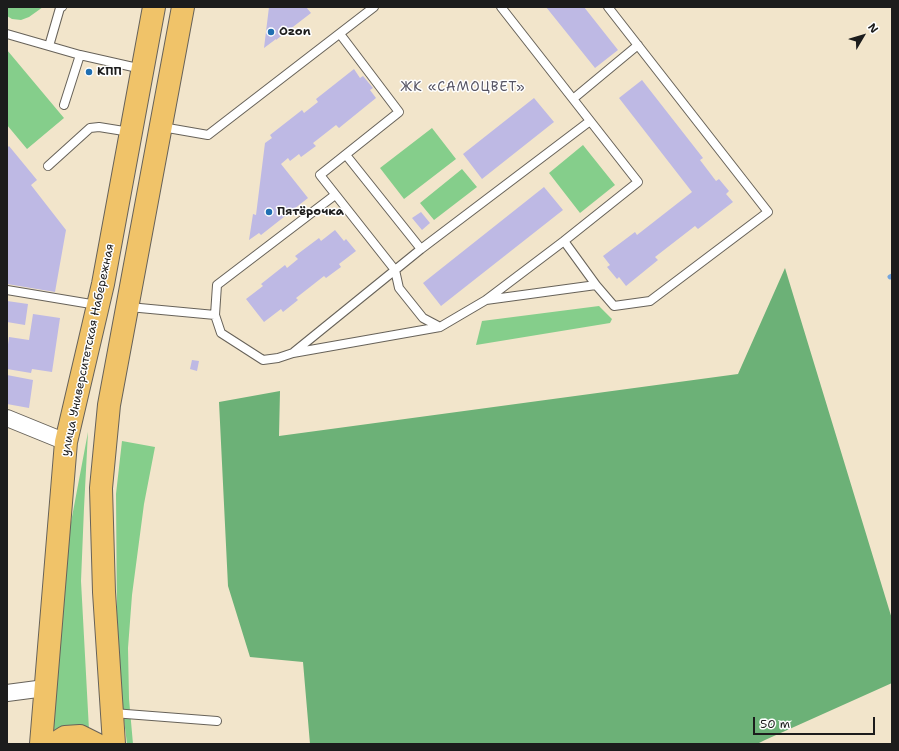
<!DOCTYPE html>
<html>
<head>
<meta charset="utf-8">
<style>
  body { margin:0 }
  #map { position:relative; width:899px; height:751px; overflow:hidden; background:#f2e5cb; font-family:"Shantell Sans",sans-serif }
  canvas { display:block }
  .frame { position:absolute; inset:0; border:8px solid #1c1c1c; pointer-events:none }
  .north { position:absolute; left:843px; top:16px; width:40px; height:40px; -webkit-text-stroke:3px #fff; paint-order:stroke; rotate:52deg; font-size:11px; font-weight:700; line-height:16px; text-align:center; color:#1c1c1c }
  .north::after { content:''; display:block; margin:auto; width:14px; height:18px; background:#1c1c1c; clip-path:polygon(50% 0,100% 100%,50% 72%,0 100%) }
  .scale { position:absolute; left:753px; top:717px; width:122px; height:18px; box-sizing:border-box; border:2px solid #1c1c1c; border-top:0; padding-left:5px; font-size:12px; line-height:14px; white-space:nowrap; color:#1c1c1c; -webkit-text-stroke:3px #fff; paint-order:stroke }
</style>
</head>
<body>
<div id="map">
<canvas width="899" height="751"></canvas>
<div class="frame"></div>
<div class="north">N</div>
<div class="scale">50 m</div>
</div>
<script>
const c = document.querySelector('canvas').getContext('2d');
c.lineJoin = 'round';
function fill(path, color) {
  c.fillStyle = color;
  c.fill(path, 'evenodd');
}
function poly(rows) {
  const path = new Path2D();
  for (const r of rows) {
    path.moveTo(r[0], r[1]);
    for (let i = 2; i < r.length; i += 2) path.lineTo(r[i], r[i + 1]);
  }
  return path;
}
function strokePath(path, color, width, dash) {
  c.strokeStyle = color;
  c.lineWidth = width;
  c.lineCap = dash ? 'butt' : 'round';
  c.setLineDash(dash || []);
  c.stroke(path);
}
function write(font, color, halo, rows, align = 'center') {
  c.font = font + ' "Shantell Sans",sans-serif';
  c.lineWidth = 3;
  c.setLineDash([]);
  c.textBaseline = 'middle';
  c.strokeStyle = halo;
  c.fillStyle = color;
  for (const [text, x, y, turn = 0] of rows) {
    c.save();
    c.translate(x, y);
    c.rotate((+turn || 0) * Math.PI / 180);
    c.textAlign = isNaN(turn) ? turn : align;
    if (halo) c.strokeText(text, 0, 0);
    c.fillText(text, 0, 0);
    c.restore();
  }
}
fill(poly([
  [7,7,43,7,29,17,21,20,12,19,7,16],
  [7,50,64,118,27,149,7,125],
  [432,128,456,159,404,199,380,168],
  [583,145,615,185,580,213,549,173],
  [462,169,477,187,434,220,420,203],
  [599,306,612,319,610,323,476,345,482,321],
  [88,432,84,508,81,581,89,730,65,727,49,731,62,570],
  [122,441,155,447,144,504,132,595,128,648,129,699,133,744,127,744,122,703,117,621,116,494]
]), '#85ce8b');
fill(poly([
  [785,268,892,619,892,683,765,740,757,744,310,744,303,662,250,657,228,586,219,402,280,391,279,436,738,374]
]), '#6cb177');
strokePath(poly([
  [890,277,892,276]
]), '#74a5de', 5);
fill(poly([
  [269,7,306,7,311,13,276,40,276,39,264,48],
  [546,7,584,7,618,50,595,68],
  [87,69,93,70,91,75,86,74],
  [354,69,360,78,363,76,373,88,370,90,376,98,339,128,336,125,313,143,316,146,301,157,299,154,290,161,288,158,281,164,308,198,261,235,259,233,249,240,253,214,256,215,265,143,272,138,270,135,302,110,304,113,318,102,316,99],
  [642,80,703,158,700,160,716,181,719,179,729,191,726,194,733,202,698,229,695,226,655,257,658,260,626,286,619,277,617,279,607,267,610,265,603,256,635,232,637,235,692,192,619,98],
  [534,98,554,122,482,179,463,154],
  [9,146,37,180,31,185,66,230,55,292,7,284,7,148],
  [544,187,563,210,441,306,423,283],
  [421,212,430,223,422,230,412,218],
  [335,230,344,241,346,239,356,251,339,264,341,267,326,278,324,276,296,298,298,300,283,312,281,309,264,322,246,299,263,286,261,284,285,265,287,268,298,259,295,256,319,238,321,241],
  [7,301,28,304,25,325,7,322],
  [33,314,60,318,52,372,32,369,31,373,7,369,7,352,9,337,29,340],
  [192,360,199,361,197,371,190,369],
  [7,375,33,380,29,408,7,404]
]), '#beb9e4');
const service = poly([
  [7,34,80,55,142,69],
  [340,34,399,112,320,175,395,270,399,288,423,318,440,327],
  [49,46,60,8,62,7],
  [573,99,638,45],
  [64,105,80,55],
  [162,127,208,135,374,7],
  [346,155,421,249],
  [48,166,90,128,99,127,130,132],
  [564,241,596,285],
  [7,290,97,305],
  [486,300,596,285,614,306,650,301,768,212,608,7],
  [129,307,215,315,221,333,263,360,278,358,293,353,440,327,486,300,564,241,638,182,501,7],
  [215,315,217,285,335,195],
  [294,352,421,249,590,121],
  [113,713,217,721]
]);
const minor = poly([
  [7,418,66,442],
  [7,693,45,688]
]);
const primary = poly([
  [41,744,66,442,103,284,154,7],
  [54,744,65,737,80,736,96,744],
  [114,744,104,592,101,488,109,405,183,7]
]);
strokePath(service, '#676259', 10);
strokePath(minor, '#676259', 18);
strokePath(primary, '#676259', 24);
strokePath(service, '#fff', 8);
strokePath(minor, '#fff', 16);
strokePath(primary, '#f0c369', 22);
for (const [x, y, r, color] of [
  [271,32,4,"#1f6fb2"],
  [89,72,4,"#1f6fb2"],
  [269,212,4,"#1f6fb2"]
]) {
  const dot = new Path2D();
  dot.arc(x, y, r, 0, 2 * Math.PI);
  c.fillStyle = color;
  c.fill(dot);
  strokePath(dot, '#fff', 1.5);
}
write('bold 12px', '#1c1c1c', '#fff', [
  ["Ozon",279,32],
  ["КПП",97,72],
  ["Пятёрочка",277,212]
], 'left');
write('12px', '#1c1c1c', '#fff', [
  ["улица Университетская Набережная",88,350,-78]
]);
c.letterSpacing = '1px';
write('13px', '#555362', '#fff', [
  ["ЖК «САМОЦВЕТ»",463,88]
]);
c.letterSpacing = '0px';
</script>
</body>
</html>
